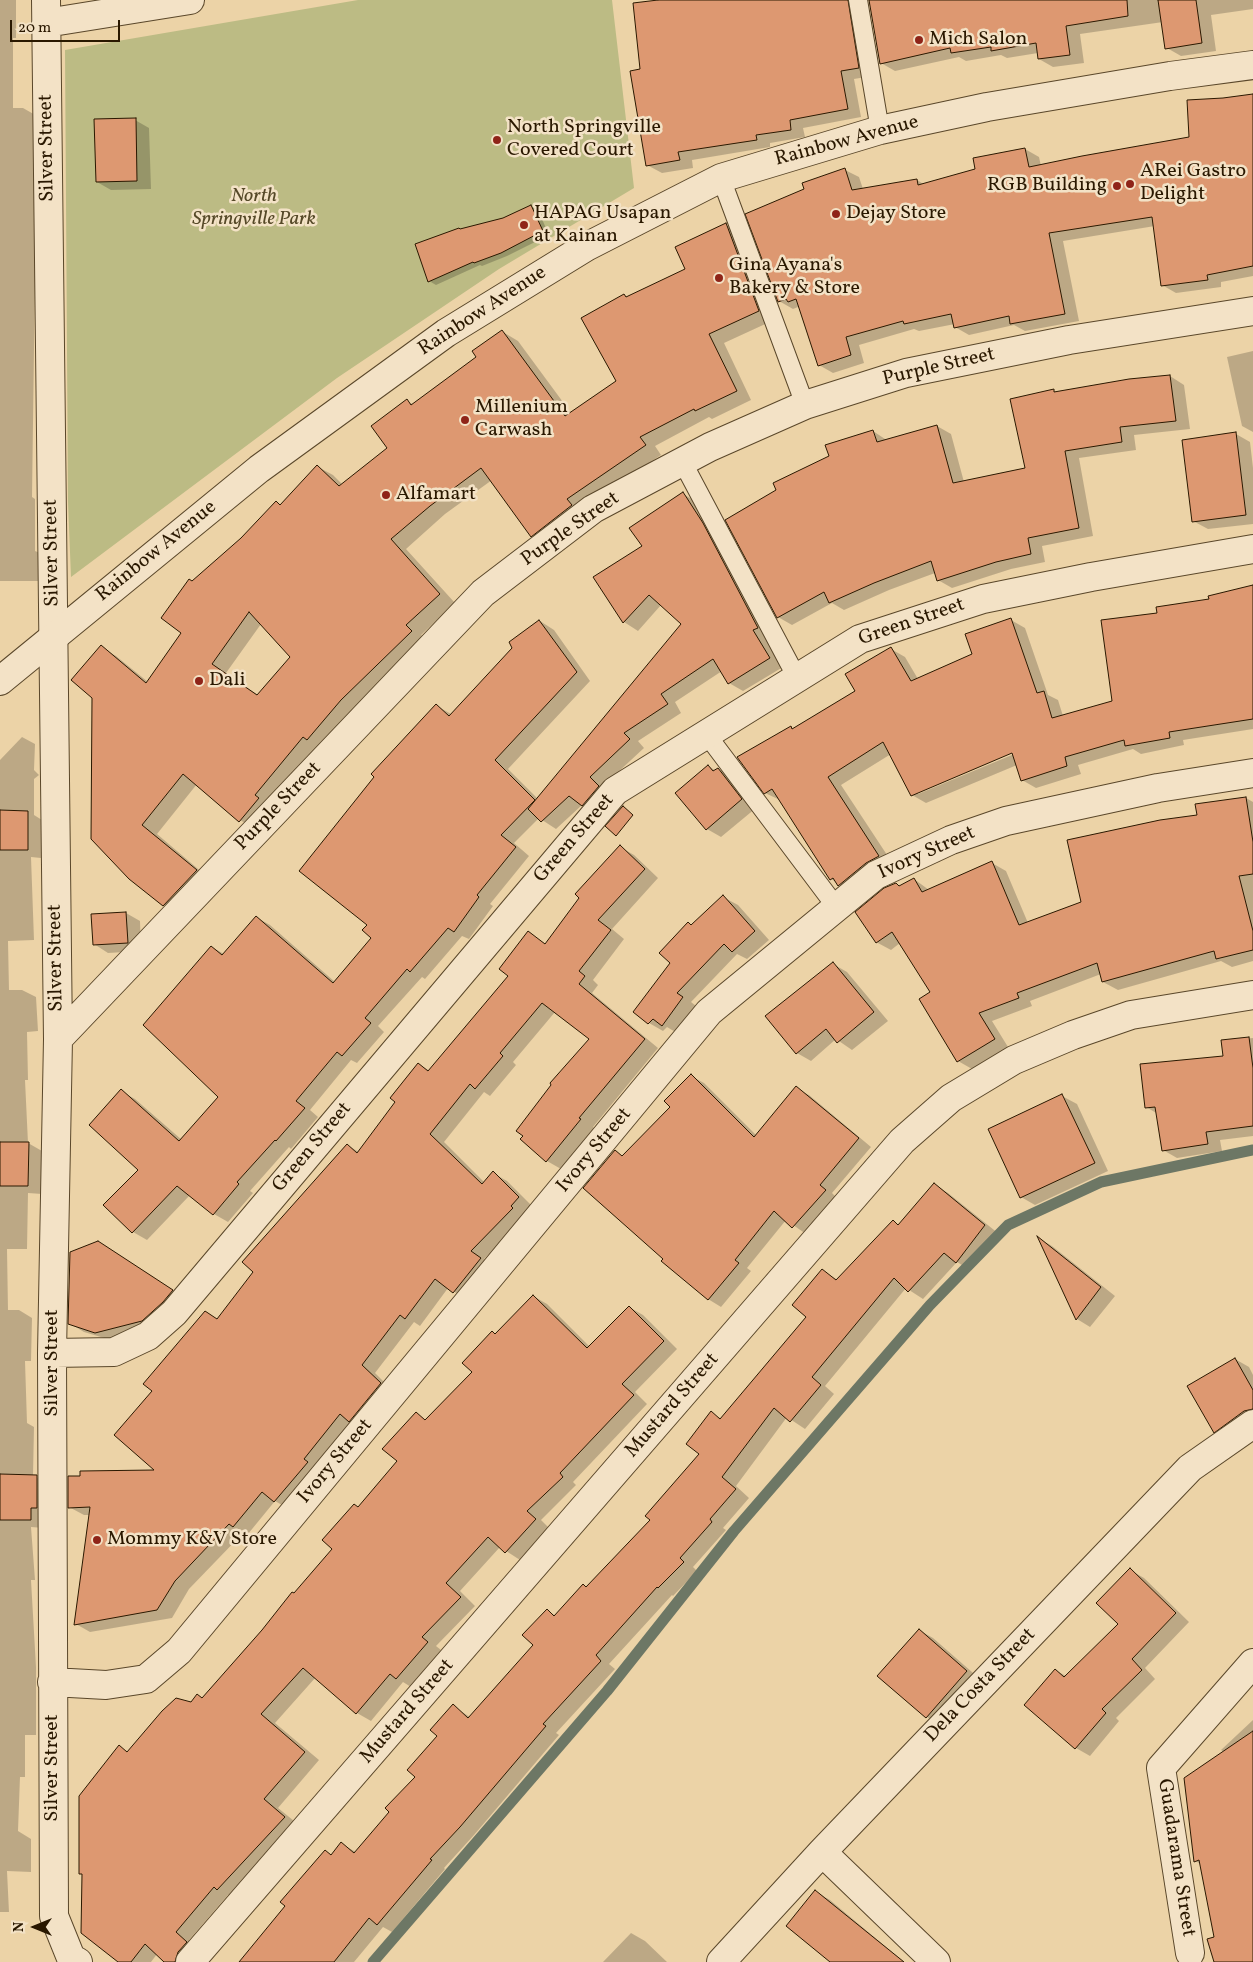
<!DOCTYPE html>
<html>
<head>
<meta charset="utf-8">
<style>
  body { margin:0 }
  #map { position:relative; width:1253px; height:1962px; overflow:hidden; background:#ecd3a7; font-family:Vollkorn,serif }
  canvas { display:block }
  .north { position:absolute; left:10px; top:1902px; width:50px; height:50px; -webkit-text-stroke:4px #f3e2c6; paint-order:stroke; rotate:270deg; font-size:14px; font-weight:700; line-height:20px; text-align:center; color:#2a1800 }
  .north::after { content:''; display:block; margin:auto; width:18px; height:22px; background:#2a1800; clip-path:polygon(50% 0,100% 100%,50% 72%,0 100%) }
  .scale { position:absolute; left:10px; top:20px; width:110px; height:22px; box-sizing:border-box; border:2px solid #2a1800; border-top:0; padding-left:6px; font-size:15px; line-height:18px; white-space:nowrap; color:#2a1800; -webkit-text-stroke:4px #f3e2c6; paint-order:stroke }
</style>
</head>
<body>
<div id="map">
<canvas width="1253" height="1962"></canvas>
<div class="north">N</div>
<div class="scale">20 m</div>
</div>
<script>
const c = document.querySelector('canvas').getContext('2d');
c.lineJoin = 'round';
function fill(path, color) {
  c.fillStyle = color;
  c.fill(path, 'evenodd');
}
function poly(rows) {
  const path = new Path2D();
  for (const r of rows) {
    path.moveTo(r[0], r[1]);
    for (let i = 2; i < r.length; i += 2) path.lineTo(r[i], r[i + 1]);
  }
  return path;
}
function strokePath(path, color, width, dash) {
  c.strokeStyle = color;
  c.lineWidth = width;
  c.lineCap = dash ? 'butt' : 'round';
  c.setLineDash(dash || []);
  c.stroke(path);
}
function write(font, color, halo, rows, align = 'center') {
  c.font = font + ' Vollkorn,serif';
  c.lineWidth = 5;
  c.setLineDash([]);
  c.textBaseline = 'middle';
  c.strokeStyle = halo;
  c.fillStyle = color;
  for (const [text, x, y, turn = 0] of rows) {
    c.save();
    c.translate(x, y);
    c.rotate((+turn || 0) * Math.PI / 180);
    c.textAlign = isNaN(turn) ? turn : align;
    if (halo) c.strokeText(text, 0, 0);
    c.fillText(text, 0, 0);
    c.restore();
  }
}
fill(poly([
  [358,0,612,0,634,188,499,269,337,378,71,577,68,502,65,50]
]), '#bcbb84');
fill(poly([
  [0,0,16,0,16,38,13,38,13,108,23,108,37,116,41,276,35,276,32,497,35,499,35,551,40,553,40,581,0,581],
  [668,0,865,0,872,76,854,79,861,117,803,128,805,137,770,143,770,147,692,160,693,168,662,173,647,165,641,70],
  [870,0,1253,0,1253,9,1211,15,1216,51,1181,56,1167,48,1163,22,1080,34,1084,63,1053,67,1039,59,1038,53,1007,58,1001,55,966,61,959,57,895,71,881,63],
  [1253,96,1253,276,1221,282,1221,287,1176,293,1162,285,1155,226,1063,241,1079,321,1025,331,1014,325,969,335,955,327,955,324,919,331,914,329,859,345,864,363,833,373,819,365,800,308,798,307,793,309,779,301,805,190,845,170,859,177,863,189,917,180,925,185,977,170,1025,149,1039,157,1041,166,1190,138],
  [135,120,149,128,151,189,111,190,97,182],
  [531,206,538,210,549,235,507,256,482,266,480,265,436,285,429,281,504,220],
  [726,225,742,234,774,320,724,343,751,400,712,419,709,417,655,446,661,455,582,508,547,545,532,536,492,480,445,514,406,549,455,603,421,635,427,640,255,829,240,820,197,784,157,834,211,880,179,914,164,905,130,878,101,647,116,656,148,682,183,633,193,583,242,539,276,503,281,505,318,467,333,475,343,485,388,448,407,401,414,405,478,357,503,332,518,341,571,413,618,381,624,295,628,297,686,270],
  [261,624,291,657,258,695,226,673],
  [1253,351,1253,432,1242,426,1227,357],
  [1170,376,1184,385,1190,429,1134,435,1136,450,1079,458,1093,536,1042,546,1045,562,1011,569,952,588,938,580,935,573,889,590,844,610,832,603,792,625,778,617,830,457,873,431,888,441,937,426,951,434,964,482,1027,469,1054,391,1057,393],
  [1236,434,1250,442,1253,468,1253,524,1208,529,1193,521],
  [683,494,697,502,783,667,743,691,729,683,722,671,675,702,681,713,638,741,644,748,603,786,596,813,582,805,556,829,539,818,514,843,529,856,490,904,493,906,469,939,462,936,425,979,422,977,378,1026,384,1032,357,1063,351,1060,310,1110,318,1117,291,1149,289,1147,250,1191,253,1193,228,1222,214,1214,190,1195,147,1240,133,1232,140,1170,121,1091,135,1099,182,1140,220,1097,212,947,224,954,256,917,270,925,335,982,373,938,368,925,437,706,451,714,540,621,554,630,590,681,508,769,538,799,683,624,661,605,638,631,624,622,595,577,643,547],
  [1253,586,1253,729,1183,740,1184,745,1141,754,1133,749,1078,765,1081,774,1036,788,1022,780,1017,765,926,803,912,795,891,754,841,785,893,864,853,893,831,879,780,800,765,793,791,728,794,730,857,691,891,649,905,657,918,679,974,655,1011,620,1025,628,1048,695,1058,700,1063,716,1113,702,1158,614],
  [1018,750,1019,752,918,794,918,791],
  [22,737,35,744,34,770,39,775,34,779,34,815,42,820,41,858,31,857,34,940,8,941,9,990,22,990,36,997,38,1031,27,1032,28,1080,25,1080,28,1143,42,1151,42,1194,28,1193,27,1249,7,1249,8,1310,19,1310,32,1318,31,1361,25,1361,27,1423,34,1427,33,1476,50,1484,44,1528,31,1527,35,1580,31,1580,36,1667,36,1735,25,1735,25,1777,20,1777,18,1831,31,1839,31,1872,7,1871,9,1912,0,1912,0,760],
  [708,766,716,771,718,769,733,777,756,808,721,837,707,829],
  [1246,798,1253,802,1253,961,1232,967,1221,961,1118,990,1103,982,1101,974,1030,1001,1032,1006,992,1021,1008,1047,972,1069,958,1061,931,993,900,943,891,950,876,942,896,884,901,887,914,879,929,890,992,863,1006,871,1028,923,1082,903,1198,816],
  [620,847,634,855,658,878,612,929,624,939,593,980,598,985,592,993,658,1048,593,1127,594,1128,561,1169,547,1161,522,1139,590,1039,555,1012,513,1062,516,1065,490,1096,484,1092,444,1142,485,1183,493,1173,507,1181,532,1206,526,1217,484,1259,494,1267,468,1300,448,1288,420,1326,414,1322,375,1373,394,1392,289,1509,275,1501,248,1534,244,1532,189,1589,172,1618,90,1632,76,1624,91,1515,84,1515,69,1507,158,1471,218,1320,347,1145,359,1152,396,1102,418,1064,430,1071,509,976,528,933,546,944],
  [723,897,738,905,769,940,747,959,737,954,691,1002,696,1006,677,1033,667,1027,663,1031,649,1023,671,963,692,926],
  [126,913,140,921,141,951,108,953,94,944,93,915],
  [833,964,847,972,888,1021,852,1050,836,1039,811,1061,797,1053],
  [1253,1038,1253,1136,1220,1140,1222,1151,1177,1158,1163,1150,1158,1114,1146,1107,1225,1057,1223,1041],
  [691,1076,704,1083,757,1136,796,1088,809,1095,871,1147,832,1193,838,1199,806,1234,786,1220,747,1268,751,1271,721,1307,708,1299,665,1259,615,1152,623,1156,671,1107],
  [1062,1096,1077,1104,1108,1171,1035,1205,1021,1197],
  [934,1184,948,1193,999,1234,970,1270,957,1262,923,1299,906,1288,825,1386,834,1394,805,1429,787,1417,736,1486,749,1498,723,1528,726,1530,693,1567,697,1571,673,1596,672,1595,609,1664,615,1669,556,1733,559,1735,474,1835,444,1868,445,1869,392,1932,383,1927,354,1962,240,1962,287,1906,325,1851,332,1855,341,1844,356,1852,391,1812,416,1777,453,1706,470,1717,535,1645,548,1611,556,1616,587,1588,652,1520,700,1454,711,1413,722,1419,808,1316,822,1271,838,1280,893,1222,900,1226],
  [1040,1239,1052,1246,1115,1296,1090,1327,1077,1319],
  [112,1251,186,1299,177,1310,111,1340,84,1332,69,1323],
  [533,1296,547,1304,590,1347,629,1307,643,1315,677,1349,635,1392,647,1404,573,1482,576,1485,541,1520,549,1528,520,1560,500,1547,460,1591,475,1606,436,1646,441,1650,411,1687,403,1682,371,1721,357,1713,316,1677,275,1723,319,1760,278,1808,299,1825,232,1897,228,1895,189,1940,200,1951,192,1962,166,1962,157,1954,151,1962,120,1962,84,1875,80,1873,119,1747,129,1752,192,1703,198,1695,203,1698,334,1549,358,1508,399,1461,416,1414,426,1420,473,1372,496,1335],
  [1235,1359,1249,1367,1253,1375,1253,1423,1229,1440,1214,1432],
  [1130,1570,1144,1578,1189,1622,1145,1668,1155,1679,1116,1718,1119,1721,1090,1756,1076,1748,1026,1705,1055,1670,1066,1676,1120,1624],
  [919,1630,933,1638,980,1679,941,1726,927,1717,879,1676],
  [1253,1720,1253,1962,1215,1962,1215,1938,1201,1864,1195,1861,1224,1752,1221,1750],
  [816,1892,830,1900,904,1962,832,1962],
  [631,1933,645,1941,667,1962,603,1962]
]), '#0003');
strokePath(poly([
  [373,1962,607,1691,734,1531,930,1305,1008,1225,1101,1182,1253,1150]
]), '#6d7765', 11);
const building = poly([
  [658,0,848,0,859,68,841,71,848,109,790,120,791,130,756,135,757,140,678,152,680,160,646,166,630,71,640,69,633,3,658,0],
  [869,0,1127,0,1128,16,1066,26,1070,55,1038,59,1036,43,991,51,991,47,951,53,950,48,880,64,869,0],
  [1158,0,1196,0,1202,43,1165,49,1158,0],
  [1253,94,1253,266,1207,275,1208,280,1161,286,1152,217,1049,233,1065,314,1010,324,1009,316,954,328,951,314,904,324,903,321,846,337,851,355,818,366,796,299,788,302,786,299,778,302,745,214,804,189,802,183,845,168,852,190,917,179,918,185,975,169,973,158,1025,148,1029,167,1082,156,1189,137,1187,100,1223,98,1253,94],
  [136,118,137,181,96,182,94,119,136,118],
  [531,205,543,231,501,253,474,263,473,262,428,282,415,244,459,228,460,229,503,218,531,205],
  [726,223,759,311,709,334,737,391,695,411,694,409,640,437,646,445,567,499,572,505,531,537,481,468,430,506,391,539,440,594,406,625,412,631,341,700,307,740,303,737,255,795,259,798,239,822,183,774,142,825,197,870,163,906,129,879,91,839,92,698,71,680,101,645,146,683,181,633,161,618,189,579,192,581,241,538,276,501,280,505,317,465,339,486,387,448,371,426,407,399,411,405,476,357,472,351,502,330,565,416,616,381,581,318,624,294,626,297,685,269,675,247,726,223],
  [249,612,290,657,257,695,212,664,249,612],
  [1170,375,1176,421,1120,427,1122,442,1065,451,1079,528,1028,538,1031,554,996,562,937,581,931,561,874,583,829,603,824,592,777,618,725,520,776,490,773,483,829,456,825,445,873,430,877,442,937,425,953,483,1025,468,1010,399,1054,389,1054,392,1129,379,1170,375],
  [1236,432,1246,515,1192,522,1182,440,1236,432],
  [683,492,703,523,758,628,753,630,770,658,728,684,713,659,661,694,668,704,624,733,630,739,590,777,599,786,582,806,569,796,541,822,528,809,681,624,649,595,623,623,593,577,642,546,629,528,683,492],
  [1253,585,1253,719,1169,732,1170,738,1125,746,1124,740,1065,757,1067,766,1021,781,1012,753,911,796,883,742,828,777,879,856,866,863,838,886,833,878,830,880,772,789,764,794,737,757,791,726,792,729,855,691,845,674,891,647,911,681,972,654,965,634,1011,618,1037,693,1044,691,1052,718,1112,701,1101,620,1157,613,1156,607,1209,599,1208,596,1253,585],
  [539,620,577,672,495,760,535,800,501,835,516,847,477,895,479,897,454,932,448,928,410,972,407,969,365,1018,371,1023,342,1056,337,1052,296,1101,305,1108,276,1141,275,1140,237,1182,239,1184,213,1215,177,1186,132,1233,103,1205,138,1170,89,1125,121,1089,179,1141,218,1097,143,1025,211,946,222,955,256,916,333,983,371,938,362,930,367,925,299,871,374,777,371,774,436,704,449,716,512,648,509,642,539,620],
  [708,765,713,771,718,768,742,799,706,830,675,793,708,765],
  [1246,797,1253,842,1253,874,1239,876,1253,931,1253,950,1216,959,1214,951,1102,982,1097,963,1017,993,1019,998,979,1013,995,1039,957,1062,919,999,930,992,892,932,876,943,855,912,884,888,896,883,899,886,914,878,922,892,992,861,1019,925,1081,902,1067,840,1160,820,1197,815,1195,804,1246,797],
  [623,806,633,815,616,836,605,826,623,806],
  [0,810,28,811,28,850,0,850,0,810],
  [620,845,645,869,598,920,611,930,579,971,585,976,579,984,645,1039,579,1118,581,1119,546,1162,520,1139,523,1136,516,1131,551,1085,550,1083,589,1039,542,1003,500,1053,503,1056,475,1089,470,1084,430,1134,482,1184,493,1171,519,1197,511,1206,513,1208,471,1251,481,1258,453,1293,435,1279,405,1319,400,1315,362,1365,381,1383,349,1422,340,1414,304,1459,308,1462,274,1502,262,1492,233,1527,229,1524,175,1581,157,1610,74,1625,90,1507,68,1508,68,1476,80,1476,80,1471,154,1470,114,1435,152,1391,143,1384,205,1311,217,1319,253,1272,242,1262,347,1144,357,1153,395,1102,390,1098,418,1063,428,1071,508,976,499,969,528,931,545,944,579,898,575,894,620,845],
  [723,895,755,931,732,952,724,944,677,993,683,997,662,1026,653,1019,648,1024,633,1012,670,963,659,953,688,922,691,925,723,895],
  [126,912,128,943,93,945,91,914,126,912],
  [833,962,874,1012,837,1043,826,1029,796,1054,765,1016,833,962],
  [1249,1037,1253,1068,1253,1126,1206,1132,1208,1144,1162,1151,1155,1107,1145,1108,1140,1064,1223,1056,1221,1040,1249,1037],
  [691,1074,754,1137,796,1086,859,1138,820,1185,826,1190,792,1228,774,1211,735,1260,739,1263,708,1300,661,1261,663,1259,583,1188,615,1150,622,1156,670,1107,664,1101,691,1074],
  [1062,1094,1095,1163,1020,1198,988,1129,1062,1094],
  [0,1142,29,1142,28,1186,0,1186,0,1142],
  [934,1183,985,1225,956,1263,944,1253,908,1292,894,1278,812,1377,821,1385,790,1422,774,1408,722,1477,736,1489,710,1519,712,1522,680,1558,684,1562,658,1588,657,1587,596,1655,601,1661,543,1724,546,1726,460,1827,430,1859,432,1860,377,1925,369,1918,334,1962,239,1962,285,1906,280,1902,325,1850,331,1855,341,1842,354,1853,389,1812,385,1808,415,1777,407,1770,437,1736,430,1730,453,1704,468,1718,533,1645,522,1635,547,1609,554,1616,583,1584,586,1587,650,1520,645,1516,699,1454,686,1444,711,1411,720,1419,806,1317,792,1305,822,1269,836,1280,893,1220,898,1225,934,1183],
  [1037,1236,1101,1287,1076,1320,1037,1236],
  [98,1241,173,1290,163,1302,142,1321,95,1333,68,1324,70,1252,98,1241],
  [533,1295,587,1348,629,1306,664,1341,622,1384,634,1395,560,1473,563,1477,527,1511,536,1519,505,1553,488,1537,446,1583,461,1597,422,1637,428,1642,396,1679,390,1674,356,1714,303,1668,261,1714,305,1752,264,1799,285,1817,217,1890,214,1887,176,1932,187,1942,178,1952,175,1962,164,1962,145,1944,131,1962,118,1962,81,1933,82,1874,79,1874,79,1796,119,1745,127,1752,162,1711,176,1698,191,1702,197,1694,202,1698,262,1630,292,1592,294,1593,332,1549,322,1540,354,1504,358,1507,397,1461,382,1449,416,1412,425,1420,472,1372,462,1363,492,1331,495,1334,533,1295],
  [1235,1358,1253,1390,1253,1409,1244,1411,1214,1433,1187,1386,1235,1358],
  [0,1474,37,1475,37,1508,31,1508,31,1520,0,1520,0,1474],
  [1130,1568,1176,1613,1132,1659,1142,1670,1102,1709,1106,1713,1075,1749,1024,1705,1055,1669,1064,1677,1118,1624,1096,1603,1130,1568],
  [919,1629,967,1671,926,1718,877,1676,919,1629],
  [1253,1731,1253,1962,1214,1962,1207,1939,1214,1937,1199,1860,1194,1862,1184,1778,1253,1731],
  [815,1890,904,1962,830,1962,786,1926,815,1890]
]);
fill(building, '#dd9871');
strokePath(building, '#2a1800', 1);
const service = poly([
  [858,0,880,130],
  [721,178,805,405],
  [682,461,797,678],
  [707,735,837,908]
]);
const minor = poly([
  [46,0,58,1039,52,1353,54,1916,71,1958,78,1962],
  [46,23,190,0],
  [58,1039,483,593,593,509,710,447,805,405,906,373,1069,340,1253,311],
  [52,1353,114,1352,148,1336,174,1313,615,791,860,639,983,599,1091,577,1253,549],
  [52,1682,106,1685,146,1679,179,1651,709,1012,876,875,951,840,1006,821,1158,788,1253,773],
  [822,1852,936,1962],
  [1190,1953,1161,1768,1253,1663],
  [190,1962,902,1141,951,1098,1014,1060,1073,1035,1131,1015,1253,995],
  [721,1962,822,1852,1190,1468,1253,1424]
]);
const tertiary = poly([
  [0,681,259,469,446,333,586,247,721,178,880,130,987,107,1170,76,1253,65]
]);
strokePath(service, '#5a472a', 20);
strokePath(minor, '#5a472a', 30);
strokePath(tertiary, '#5a472a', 30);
strokePath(service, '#f3e2c6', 18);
strokePath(minor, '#f3e2c6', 28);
strokePath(tertiary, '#f3e2c6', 28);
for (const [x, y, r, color] of [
  [919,40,5,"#8f2418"],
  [497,140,5,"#8f2418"],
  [1130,184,5,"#8f2418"],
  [1117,186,5,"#8f2418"],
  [836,214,5,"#8f2418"],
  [524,225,5,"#8f2418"],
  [719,278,5,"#8f2418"],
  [465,420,5,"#8f2418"],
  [386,495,5,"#8f2418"],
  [199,681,5,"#8f2418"],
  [97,1540,5,"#8f2418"]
]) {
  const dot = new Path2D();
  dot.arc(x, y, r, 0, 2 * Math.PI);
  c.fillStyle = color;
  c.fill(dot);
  strokePath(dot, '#f3e2c6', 2);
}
write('20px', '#2a1800', '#f3e2c6', [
  ["Mich Salon",929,40],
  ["North Springville",507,128],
  ["Covered Court",507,151],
  ["ARei Gastro",1140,172],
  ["Delight",1140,195],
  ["RGB Building",1107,186,"right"],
  ["HAPAG Usapan",534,214],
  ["at Kainan",534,237],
  ["Dejay Store",846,214],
  ["Gina Ayana's",729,266],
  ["Bakery & Store",729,289],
  ["Millenium",475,408],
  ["Carwash",475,431],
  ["Alfamart",396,495],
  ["Dali",209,681],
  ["Mommy K&V Store",107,1540]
], 'left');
write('20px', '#2a1800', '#f3e2c6', [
  ["Rainbow Avenue",847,142,-15],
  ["Silver Street",48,148,-91],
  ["Rainbow Avenue",483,312,-33],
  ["Purple Street",939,368,-13],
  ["Purple Street",571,530,-35],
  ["Rainbow Avenue",157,552,-39],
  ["Silver Street",53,553,-91],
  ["Green Street",912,623,-19],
  ["Purple Street",279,807,-46],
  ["Green Street",575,839,-49],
  ["Ivory Street",927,854,-24],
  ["Silver Street",57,958,-91],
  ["Green Street",313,1148,-50],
  ["Ivory Street",595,1151,-50],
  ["Silver Street",53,1363,-90],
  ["Mustard Street",673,1406,-49],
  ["Ivory Street",336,1462,-50],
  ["Dela Costa Street",981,1686,-46],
  ["Mustard Street",408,1712,-49],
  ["Silver Street",53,1768,-90],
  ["Guadarama Street",1175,1858,81]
]);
write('italic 20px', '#564928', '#f3e2c6', [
  ["North",254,197],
  ["Springville Park",254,220]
]);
</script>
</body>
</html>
